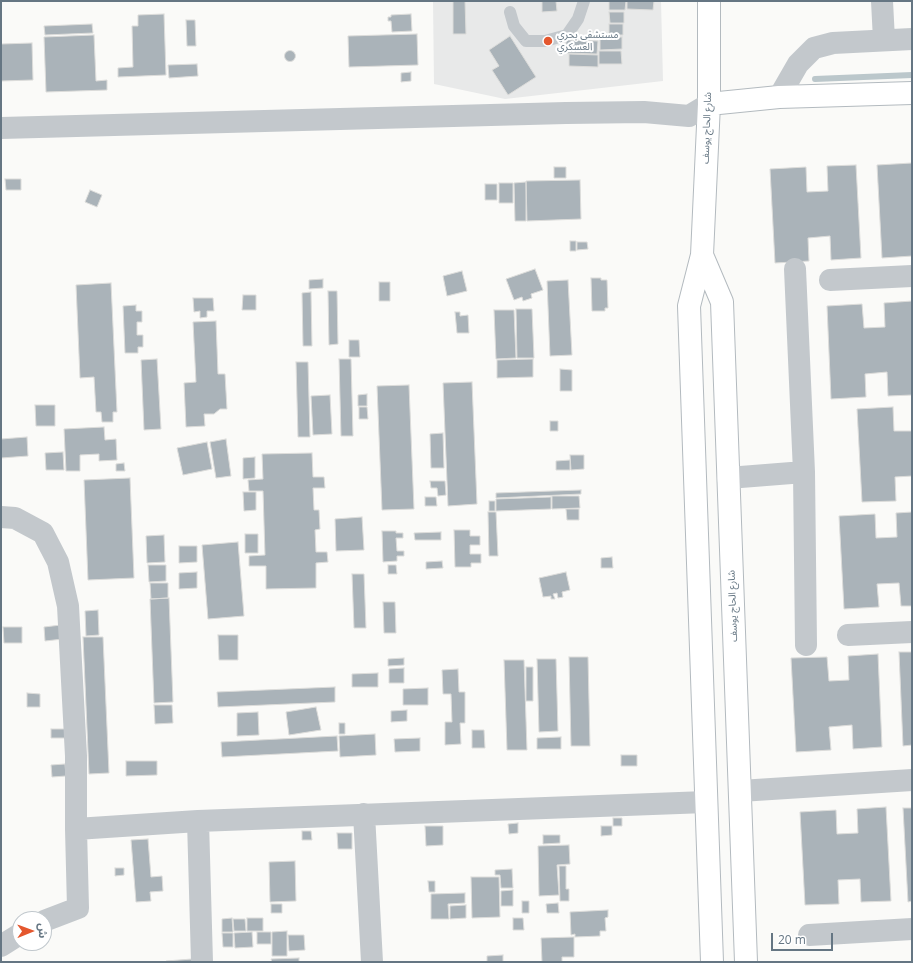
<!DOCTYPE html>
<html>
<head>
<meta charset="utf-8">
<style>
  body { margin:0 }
  #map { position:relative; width:913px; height:963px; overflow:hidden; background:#fafaf8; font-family:"Open Sans","Noto Sans Arabic",sans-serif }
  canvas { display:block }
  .frame { position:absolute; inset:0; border:2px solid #657683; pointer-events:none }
  .north { position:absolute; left:12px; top:911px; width:40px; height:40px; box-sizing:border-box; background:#fff; border:1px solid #c1c8cd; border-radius:50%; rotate:89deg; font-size:11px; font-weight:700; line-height:16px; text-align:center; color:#657683 }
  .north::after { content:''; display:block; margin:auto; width:14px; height:18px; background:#e4572e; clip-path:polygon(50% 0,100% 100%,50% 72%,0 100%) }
  .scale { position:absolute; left:771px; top:933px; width:62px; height:18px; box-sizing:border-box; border:2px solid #657683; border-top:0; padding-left:5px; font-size:12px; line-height:14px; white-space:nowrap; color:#657683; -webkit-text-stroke:3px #fff; paint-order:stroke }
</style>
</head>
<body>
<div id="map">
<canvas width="913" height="963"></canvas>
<div class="frame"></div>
<div class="north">ش</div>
<div class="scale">20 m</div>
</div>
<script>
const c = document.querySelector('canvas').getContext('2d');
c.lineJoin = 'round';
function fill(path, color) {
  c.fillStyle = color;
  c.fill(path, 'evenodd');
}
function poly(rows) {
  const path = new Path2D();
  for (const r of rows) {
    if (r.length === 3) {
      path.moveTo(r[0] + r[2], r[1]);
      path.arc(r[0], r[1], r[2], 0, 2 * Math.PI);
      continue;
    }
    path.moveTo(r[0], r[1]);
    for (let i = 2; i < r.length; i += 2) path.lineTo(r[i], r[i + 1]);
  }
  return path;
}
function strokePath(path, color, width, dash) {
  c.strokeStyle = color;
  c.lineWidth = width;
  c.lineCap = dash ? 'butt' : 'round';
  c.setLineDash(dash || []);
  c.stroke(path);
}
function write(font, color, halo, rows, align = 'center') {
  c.font = font + ' "Open Sans","Noto Sans Arabic",sans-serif';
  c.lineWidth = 4;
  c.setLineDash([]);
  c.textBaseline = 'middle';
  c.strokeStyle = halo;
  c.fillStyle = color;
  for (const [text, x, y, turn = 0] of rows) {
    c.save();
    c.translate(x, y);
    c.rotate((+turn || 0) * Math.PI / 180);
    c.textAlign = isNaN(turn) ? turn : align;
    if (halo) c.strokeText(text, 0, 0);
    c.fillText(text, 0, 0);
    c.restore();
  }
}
fill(poly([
  [433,1,661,1,663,81,505,99,434,84]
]), '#e8e9e9');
strokePath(poly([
  [815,79,912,75]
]), '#bbc7cb', 6);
const building = poly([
  [453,1,465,1,466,34,453,34,453,1],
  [542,1,556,1,557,11,542,12,542,1],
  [609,1,626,1,625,10,609,10,609,1],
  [627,1,654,1,653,10,627,9,627,1],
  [609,12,624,12,624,23,610,23,609,12],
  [164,14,166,75,118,77,118,68,133,67,132,26,138,26,138,15,164,14],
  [411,14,412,31,392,32,391,21,388,21,388,17,391,17,391,15,411,14],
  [186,20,195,20,196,46,187,46,186,20],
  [92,24,93,33,45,35,44,26,92,24],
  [609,24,623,24,623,35,609,35,609,24],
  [417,34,418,65,349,67,348,36,417,34],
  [94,35,96,81,107,80,107,90,46,92,44,37,94,35],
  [510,36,536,77,508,95,492,70,499,66,489,50,510,36],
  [622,37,622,49,600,50,600,38,622,37],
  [566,40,598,41,597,54,566,53,566,40],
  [32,43,33,80,1,81,1,44,32,43],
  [290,56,5.5],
  [599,51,621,51,622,64,599,64,599,51],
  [569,54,598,55,598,67,569,66,569,54],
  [197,64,198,76,169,78,168,65,197,64],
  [411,72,411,81,401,82,401,73,411,72],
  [912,163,912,256,882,258,877,165,912,163],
  [856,165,861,258,831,260,830,236,808,238,809,261,775,263,770,169,806,167,807,192,828,191,827,166,856,165],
  [554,167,566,167,566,178,554,178,554,167],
  [5,179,21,179,21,190,6,190,5,179],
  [580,180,581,219,527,221,526,181,580,180],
  [526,182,526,221,515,221,514,183,526,182],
  [499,183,513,183,513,203,499,203,499,183],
  [485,184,497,184,497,200,485,200,485,184],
  [90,190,102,195,97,207,85,202,90,190],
  [570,241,576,241,576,251,570,251,570,241],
  [577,242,587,242,588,249,577,250,577,242],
  [535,269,543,290,531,294,532,298,523,301,522,297,514,300,506,279,535,269],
  [462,271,467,291,447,296,443,276,462,271],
  [591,278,601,278,601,280,607,280,608,308,605,308,605,311,592,311,591,278],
  [323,279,323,288,309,289,309,280,323,279],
  [568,280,572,355,550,356,547,281,568,280],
  [379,282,390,282,390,301,379,301,379,282],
  [111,283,117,412,113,412,113,422,102,422,101,412,96,412,94,377,80,378,76,285,111,283],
  [328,291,337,291,338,344,329,345,328,291],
  [311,292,312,346,303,346,302,293,311,292],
  [243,295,256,295,256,310,242,310,243,295],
  [193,298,213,298,214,311,207,311,207,317,200,318,200,311,194,312,193,298],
  [912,301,912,395,888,396,887,372,865,374,866,397,831,399,827,306,862,304,864,328,885,327,884,303,912,301],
  [136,305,136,311,142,311,142,322,137,322,137,335,143,335,143,347,138,347,138,353,125,353,123,306,136,305],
  [516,309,532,309,534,358,517,358,516,309],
  [494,310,514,310,516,358,496,359,494,310],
  [455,312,460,312,460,316,468,315,469,333,457,333,455,312],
  [216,321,218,374,225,374,227,409,220,409,214,414,204,414,205,426,186,427,184,383,196,382,193,322,216,321],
  [349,340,359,340,360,357,349,357,349,340],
  [157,359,161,429,144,430,141,360,157,359],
  [339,359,351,359,353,436,341,436,339,359],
  [533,359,533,377,497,378,497,360,533,359],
  [296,362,308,362,310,437,298,437,296,362],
  [560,369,572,370,572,391,560,391,560,369],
  [472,382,477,504,448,506,443,383,472,382],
  [409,385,414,509,382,510,377,386,409,385],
  [367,394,367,406,358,406,358,395,367,394],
  [330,395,332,434,313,435,311,396,330,395],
  [35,405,55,405,55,426,36,426,35,405],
  [359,407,367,407,368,419,359,419,359,407],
  [893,407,894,431,912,431,912,476,895,477,896,501,862,502,857,409,893,407],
  [550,421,558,421,558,431,550,431,550,421],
  [104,427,105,440,116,439,117,460,99,461,99,454,80,455,80,471,66,471,64,429,104,427],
  [443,433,444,468,431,468,430,434,443,433],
  [27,437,28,456,1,458,1,439,27,437],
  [226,439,231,476,216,478,210,442,226,439],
  [207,442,212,469,183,475,177,448,207,442],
  [63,452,64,470,46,470,45,453,63,452],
  [312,453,313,477,324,477,325,488,313,488,314,510,319,510,320,529,315,530,316,552,327,552,328,562,316,563,316,588,266,589,266,566,249,566,249,556,265,555,263,491,249,491,248,480,263,479,262,454,312,453],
  [570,455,584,455,584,469,571,470,570,455],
  [255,457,255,478,243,479,243,458,255,457],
  [570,460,570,470,556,470,556,461,570,460],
  [124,463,125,471,116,471,116,464,124,463],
  [130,478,134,578,88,580,84,480,130,478],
  [430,481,445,481,446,495,438,496,437,488,431,488,430,481],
  [581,490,581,494,496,498,496,493,581,490],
  [243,492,256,492,256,510,244,511,243,492],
  [552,496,579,496,580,508,552,509,552,496],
  [425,497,436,497,437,506,425,506,425,497],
  [551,497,551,509,496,511,496,499,551,497],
  [489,501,495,501,495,511,489,511,489,501],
  [566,509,579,509,579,520,567,520,566,509],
  [488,512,496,512,498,556,489,556,488,512],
  [912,512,912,606,901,606,899,583,877,584,879,607,844,609,839,516,875,514,876,538,897,537,896,513,912,512],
  [362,517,364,550,336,551,335,519,362,517],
  [454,530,470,530,470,536,480,536,480,545,470,545,470,554,481,554,481,563,471,563,471,567,455,567,454,530],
  [382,531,396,531,396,533,403,533,403,538,396,538,397,551,404,551,404,556,397,556,397,561,383,562,382,531],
  [441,532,441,540,415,540,414,533,441,532],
  [245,534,258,534,258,553,245,553,245,534],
  [164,535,165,562,147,563,146,536,164,535],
  [238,542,244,616,208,619,202,545,238,542],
  [179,546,197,546,197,562,179,563,179,546],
  [612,557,613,568,601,568,601,558,612,557],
  [442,561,443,568,426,569,426,562,442,561],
  [148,565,166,565,166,581,149,582,148,565],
  [388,565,396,565,397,574,388,574,388,565],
  [197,572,197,588,179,589,179,573,197,572],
  [566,572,570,590,562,592,563,597,558,598,557,593,553,594,555,599,551,599,551,596,543,597,539,578,566,572],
  [352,574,364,574,366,628,354,628,352,574],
  [150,583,168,583,168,598,151,599,150,583],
  [169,598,173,702,154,703,150,599,169,598],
  [383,602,395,602,396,633,384,633,383,602],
  [98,610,99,635,86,636,85,611,98,610],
  [61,625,63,639,45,641,44,627,61,625],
  [3,627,22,627,22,643,4,643,3,627],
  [218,635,238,635,238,660,219,660,218,635],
  [83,637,103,637,109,773,89,774,83,637],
  [899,652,912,652,912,745,903,746,899,652],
  [878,654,882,747,853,749,852,725,829,727,831,750,796,752,791,658,827,657,829,681,849,680,848,656,878,654],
  [569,657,588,657,590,746,571,746,569,657],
  [404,658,404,665,388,666,388,659,404,658],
  [537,659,556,659,558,731,539,732,537,659],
  [504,660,524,660,527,750,507,750,504,660],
  [526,667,533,667,533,701,526,701,526,667],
  [404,668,404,683,389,683,389,669,404,668],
  [458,669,459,692,465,692,465,723,460,723,461,744,445,745,445,722,452,722,451,694,443,694,442,670,458,669],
  [378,673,378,687,352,687,352,674,378,673],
  [335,687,335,702,218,707,217,692,335,687],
  [428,688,428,705,403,705,403,689,428,688],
  [27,693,40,694,40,707,27,707,27,693],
  [154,705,172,705,173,723,155,724,154,705],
  [316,707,321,730,289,735,286,712,316,707],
  [407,710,407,721,391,722,391,711,407,710],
  [258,712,259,735,237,736,237,713,258,712],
  [339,723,345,723,345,734,339,734,339,723],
  [51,729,66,729,67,738,51,738,51,729],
  [472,730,484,730,485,748,472,748,472,730],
  [375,734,376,755,340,757,339,736,375,734],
  [337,736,338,751,222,757,221,742,337,736],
  [561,737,561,749,537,749,537,738,561,737],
  [420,738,420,751,395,752,394,739,420,738],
  [621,755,637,755,637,766,621,766,621,755],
  [126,761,157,761,157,775,126,776,126,761],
  [65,764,66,776,52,777,51,765,65,764],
  [886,807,891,901,861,902,860,879,838,880,839,904,805,905,800,812,836,810,837,834,858,833,857,809,886,807],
  [903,808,912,808,912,901,908,902,903,808],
  [613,818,622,818,622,826,613,826,613,818],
  [518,823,518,833,509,834,508,824,518,823],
  [425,826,443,826,443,845,426,846,425,826],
  [601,826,612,826,612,835,601,836,601,826],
  [302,831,311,831,312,840,302,840,302,831],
  [337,833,352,833,352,849,338,849,337,833],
  [543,835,560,835,560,843,543,844,543,835],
  [148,839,151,877,162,876,163,891,150,892,151,901,136,902,131,840,148,839],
  [569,845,570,864,557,865,559,895,539,896,538,846,569,845],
  [295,861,296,901,270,902,269,862,295,861],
  [559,866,566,866,566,889,569,889,569,901,560,901,559,866],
  [115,868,124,868,124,875,115,876,115,868],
  [512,869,513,888,501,888,500,875,495,875,495,870,512,869],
  [471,877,499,877,500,917,472,918,471,877],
  [428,881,435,881,435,892,429,892,428,881],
  [513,890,513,906,501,906,501,891,513,890],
  [465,893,465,903,448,904,449,919,431,919,431,894,465,893],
  [522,901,529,901,529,913,522,913,522,901],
  [558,903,559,913,547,913,546,904,558,903],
  [271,904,282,904,282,913,271,913,271,904],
  [466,905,466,918,450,919,450,906,466,905],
  [608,910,608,917,605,918,606,931,600,931,600,936,575,937,575,934,571,935,570,912,608,910],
  [232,918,233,932,222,932,222,919,232,918],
  [247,918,263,918,263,931,247,931,247,918],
  [513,918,523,918,524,930,513,930,513,918],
  [233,919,245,919,246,931,234,931,233,919],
  [287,931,287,956,272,956,272,932,287,931],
  [252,932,253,947,235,948,234,933,252,932],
  [257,932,271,932,271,944,257,944,257,932],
  [222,933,233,933,233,947,223,947,222,933],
  [288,935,304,935,305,950,289,951,288,935],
  [574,937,574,957,562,957,562,962,535,962,542,962,541,938,574,937],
  [503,955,503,962,487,962,487,956,503,955],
  [299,958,299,962,272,962,271,959,299,958],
  [192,959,192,962,166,962,166,961,192,959]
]);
fill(building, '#aab3b9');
strokePath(building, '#dcdcda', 1);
const secondary = poly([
  [709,1,709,104,702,255,689,306,712,962],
  [709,104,779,97,912,93],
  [702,255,722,302,746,962]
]);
strokePath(secondary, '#b3babf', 24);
strokePath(poly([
  [510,12,514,26,526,41,545,41,567,35,578,19,584,1]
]), '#c3c8cc', 12);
strokePath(poly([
  [882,1,884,40],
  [779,97,798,64,814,48,833,43,912,39],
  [1,128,566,113,644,112,689,116,709,104],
  [795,269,804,472,806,645],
  [830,280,912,276],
  [728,478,804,472],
  [1,517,15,518,43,533,58,562,68,606,76,756,76,829],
  [848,635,912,632],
  [740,791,912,780],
  [364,814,372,962],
  [198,821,202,962],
  [44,921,78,908,76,829,198,821,706,802],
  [809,935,912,929],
  [1,946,20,934]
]), '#c3c8cc', 22);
strokePath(secondary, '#fff', 22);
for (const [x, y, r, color] of [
  [548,41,5,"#e4572e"]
]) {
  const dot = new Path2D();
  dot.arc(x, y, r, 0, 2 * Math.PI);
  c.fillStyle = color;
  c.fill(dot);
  strokePath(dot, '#fff', 1.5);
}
write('10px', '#657683', '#fff', [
  ["مستشفى بحري",557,35],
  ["العسكري",557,47]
], 'left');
write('10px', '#657683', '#fff', [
  ["شارع الحاج يوسف",707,128,-88],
  ["شارع الحاج يوسف",733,606,-92]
]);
</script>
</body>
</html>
